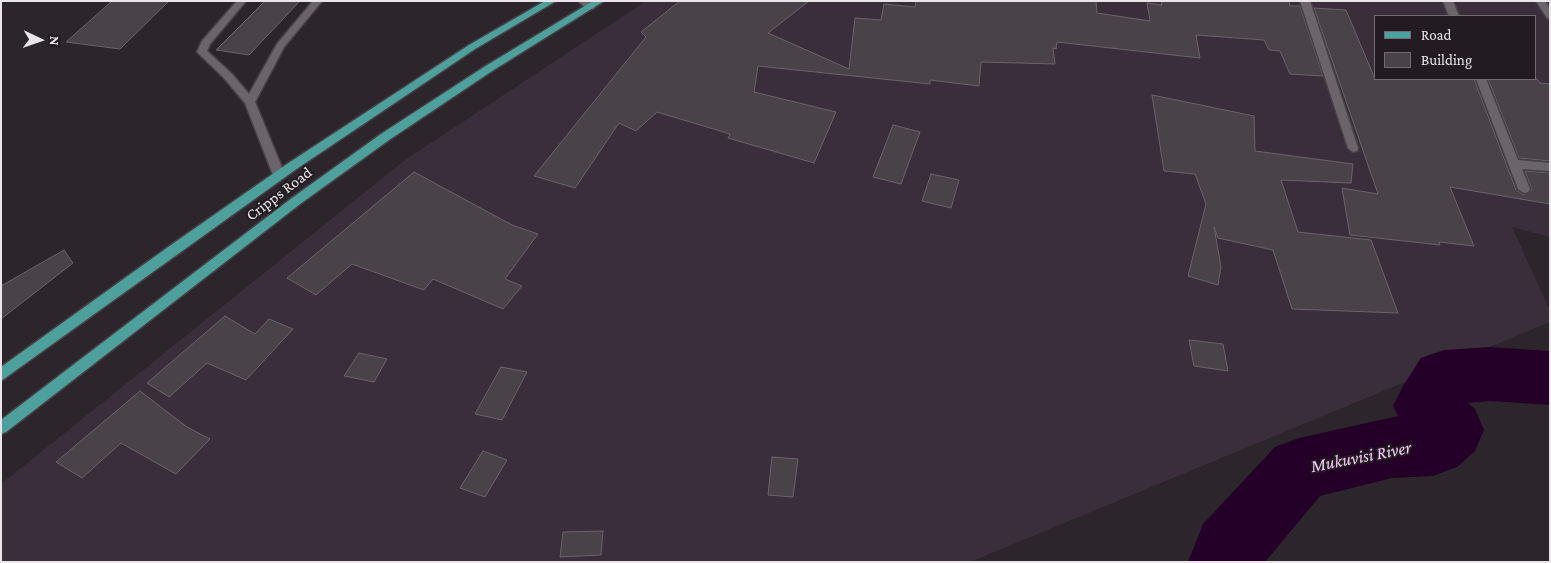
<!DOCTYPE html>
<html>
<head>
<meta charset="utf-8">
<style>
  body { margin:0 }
  #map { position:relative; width:1551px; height:563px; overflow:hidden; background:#2c262c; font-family:"Crimson Pro",serif }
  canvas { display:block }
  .frame { position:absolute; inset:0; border:2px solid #e9e5e9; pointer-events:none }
  .legend { position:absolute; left:1374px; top:15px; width:162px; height:65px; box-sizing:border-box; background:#221c22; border:1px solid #726c72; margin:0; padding:6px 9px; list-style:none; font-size:15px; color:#e9e5e9 }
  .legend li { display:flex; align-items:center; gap:10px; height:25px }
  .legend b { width:25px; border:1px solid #726c72 }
  .north { position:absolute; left:15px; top:15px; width:50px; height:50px; -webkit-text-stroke:4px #221c22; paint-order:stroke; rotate:93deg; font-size:14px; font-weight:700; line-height:20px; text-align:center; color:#e9e5e9 }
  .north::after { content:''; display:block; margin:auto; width:18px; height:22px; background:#e9e5e9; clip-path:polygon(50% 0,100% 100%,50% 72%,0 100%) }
</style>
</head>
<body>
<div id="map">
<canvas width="1551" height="563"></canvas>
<div class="frame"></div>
<ul class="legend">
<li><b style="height:6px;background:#4da09c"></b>Road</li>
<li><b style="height:14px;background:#494249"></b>Building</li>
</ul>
<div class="north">N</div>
</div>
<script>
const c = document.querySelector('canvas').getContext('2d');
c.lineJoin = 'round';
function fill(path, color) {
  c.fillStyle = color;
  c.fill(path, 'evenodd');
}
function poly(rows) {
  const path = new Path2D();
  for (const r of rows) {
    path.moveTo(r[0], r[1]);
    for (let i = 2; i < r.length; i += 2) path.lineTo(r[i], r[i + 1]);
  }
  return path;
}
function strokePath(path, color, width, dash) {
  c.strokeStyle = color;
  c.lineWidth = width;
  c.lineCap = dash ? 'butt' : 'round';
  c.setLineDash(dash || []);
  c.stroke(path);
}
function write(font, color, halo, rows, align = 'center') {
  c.font = font + ' "Crimson Pro",serif';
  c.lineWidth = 4;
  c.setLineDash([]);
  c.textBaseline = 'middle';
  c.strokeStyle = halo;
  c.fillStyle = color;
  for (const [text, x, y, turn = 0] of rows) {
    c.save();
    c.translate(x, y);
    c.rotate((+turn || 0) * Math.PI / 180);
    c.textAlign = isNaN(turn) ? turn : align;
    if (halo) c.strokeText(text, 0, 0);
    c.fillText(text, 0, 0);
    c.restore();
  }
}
fill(poly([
  [646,1,1550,1,1550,237,1512,227,1550,311,1550,322,970,562,1,562,1,484,405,160],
  [1375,16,1535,16,1535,79,1375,79]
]), '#392e39');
fill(poly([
  [1490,347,1550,351,1550,405,1490,401,1468,403,1475,409,1484,430,1475,451,1457,467,1433,476,1392,478,1320,496,1265,562,1188,562,1203,524,1275,447,1299,438,1398,416,1393,406,1403,386,1421,358,1444,350,1490,347]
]), '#240028');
const building = poly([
  [112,1,169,1,120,49,66,42,112,1],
  [265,1,300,1,249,55,216,50,265,1],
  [680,1,809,1,768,33,849,69,855,18,881,20,884,4,915,7,916,1,1096,1,1097,13,1150,21,1147,3,1162,5,1161,1,1289,1,1290,6,1300,6,1323,76,1290,74,1280,51,1269,50,1264,40,1196,35,1200,58,1057,42,1056,49,1053,48,1055,64,981,62,979,86,930,80,930,84,758,66,754,92,836,112,814,163,728,138,730,134,657,112,636,131,619,123,575,188,534,176,646,37,641,32,680,1],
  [1314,8,1346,10,1375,79,1474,79,1516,190,1524,195,1532,190,1525,171,1550,173,1550,204,1450,187,1474,246,1439,242,1440,245,1350,235,1342,188,1378,194,1314,8],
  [1488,79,1537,79,1540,83,1550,84,1550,161,1519,158,1488,79],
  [1152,95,1254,116,1255,151,1353,164,1351,183,1281,180,1298,232,1371,240,1398,313,1292,309,1273,250,1218,238,1214,227,1221,267,1218,285,1188,276,1206,204,1195,174,1164,171,1152,95],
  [893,125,920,132,901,184,873,177,893,125],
  [414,172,512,225,538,234,505,279,522,286,503,309,433,279,424,290,352,264,316,295,287,278,414,172],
  [931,174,959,180,951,208,922,201,931,174],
  [64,250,73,263,1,319,1,286,64,250],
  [225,316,255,334,269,319,293,329,246,380,207,363,169,397,147,383,225,316],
  [1189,340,1223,344,1228,371,1194,366,1189,340],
  [359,353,387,359,374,382,344,376,359,353],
  [501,367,527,372,502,420,475,414,501,367],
  [140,391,187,427,210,439,176,474,121,443,82,478,56,462,140,391],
  [483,451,507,460,485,497,460,488,483,451],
  [772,457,798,459,793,497,768,495,772,457],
  [603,531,601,555,560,557,563,532,603,531]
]);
fill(building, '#494249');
strokePath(building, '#6a636a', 1);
const lane = poly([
  [237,1,246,1,210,44,207,51,232,74,249,94,277,44,313,1,322,1,284,47,255,102,285,175,279,179,273,175,245,103,224,78,197,52,202,41,237,1],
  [1300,1,1310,1,1358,148,1357,151,1353,152,1348,148,1300,1],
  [1443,1,1453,1,1459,16,1449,16,1443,1],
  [1536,1,1545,1,1550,9,1550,19,1547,18,1536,1],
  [1476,79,1486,79,1518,160,1550,163,1550,171,1522,169,1530,189,1528,192,1524,193,1518,189,1476,79]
]);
const street = poly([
  [578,1,588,1,595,7,593,9,587,9,578,1]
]);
const primary = poly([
  [545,1,556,1,475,49,295,170,1,381,1,367,171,245,287,164,469,45,545,1],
  [593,1,604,1,492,71,389,140,300,204,6,432,1,434,1,420,292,198,381,134,484,67,593,1]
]);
strokePath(lane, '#474247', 3);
strokePath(street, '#474247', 3);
strokePath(primary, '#474247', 3);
fill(lane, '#6b646b');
fill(street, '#6b646b');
fill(primary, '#4da09c');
write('16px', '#e9e5e9', '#221c22', [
  ["Cripps Road",279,194,-37]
]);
write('italic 18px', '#fbcafd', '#221c22', [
  ["Mukuvisi River",1361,457,-11]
]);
</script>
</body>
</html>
